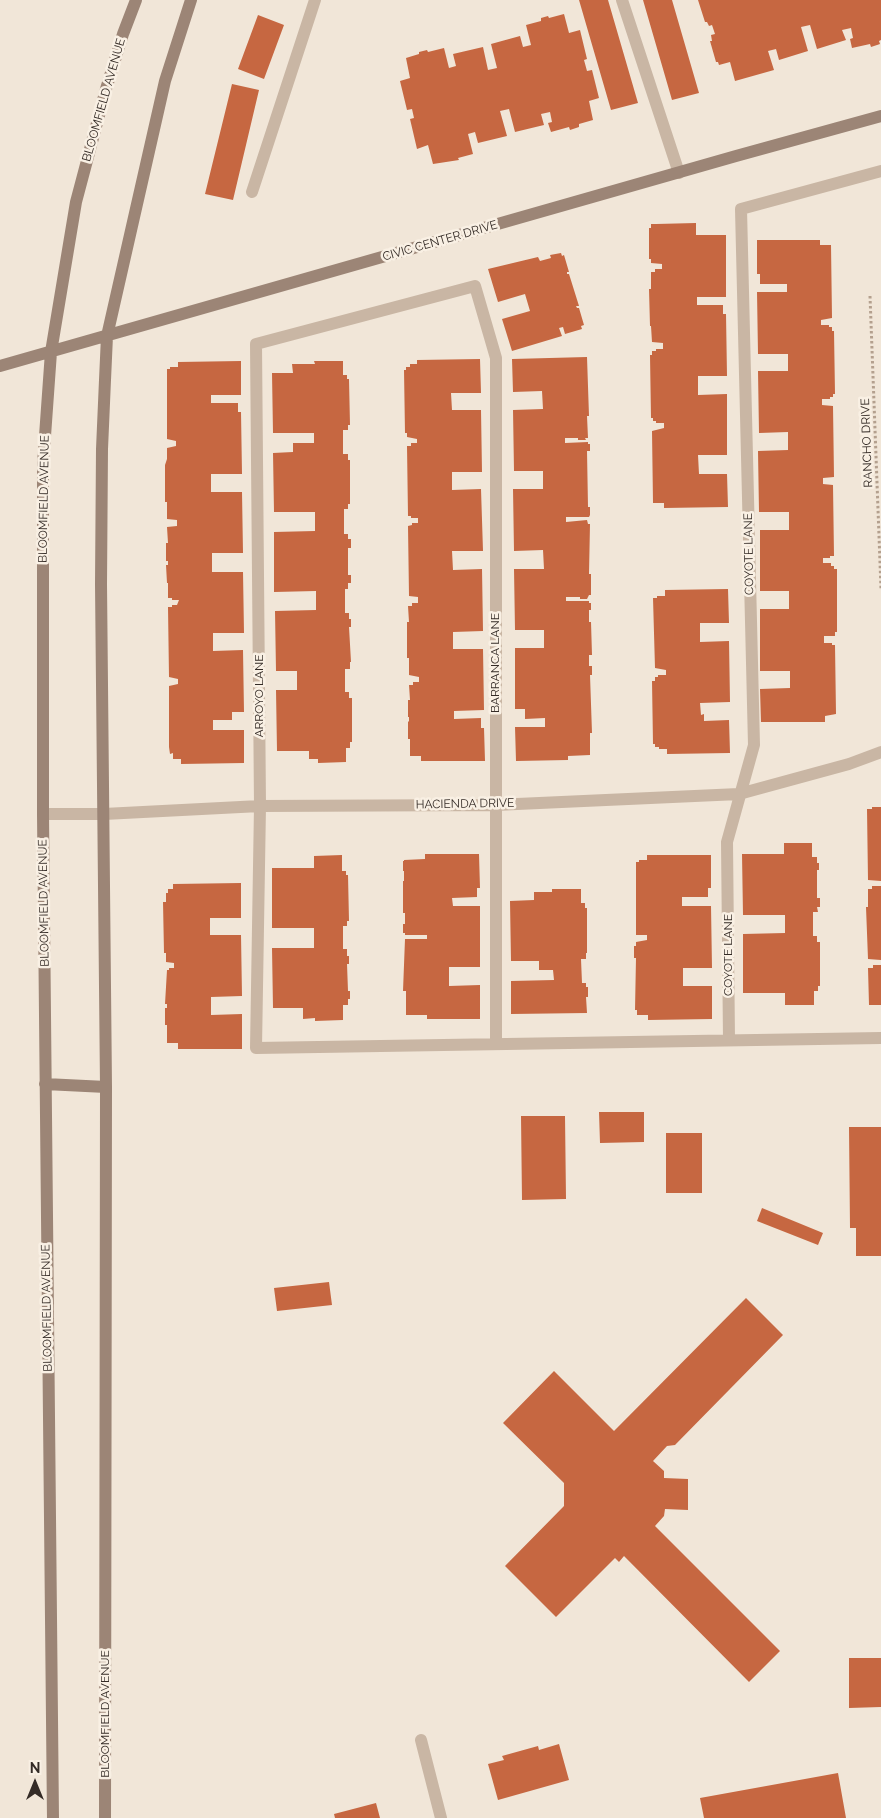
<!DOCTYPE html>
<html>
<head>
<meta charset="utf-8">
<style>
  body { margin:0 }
  #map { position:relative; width:881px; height:1818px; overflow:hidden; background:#f1e6d8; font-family:Raleway,sans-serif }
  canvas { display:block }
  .north { position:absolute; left:10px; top:1758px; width:50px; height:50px; -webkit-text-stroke:4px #f9f0e4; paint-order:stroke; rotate:0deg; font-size:14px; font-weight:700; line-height:20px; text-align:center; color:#342b26 }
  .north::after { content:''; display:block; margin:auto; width:18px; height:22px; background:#342b26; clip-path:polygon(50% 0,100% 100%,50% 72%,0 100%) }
</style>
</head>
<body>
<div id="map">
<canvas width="881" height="1818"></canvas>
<div class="north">N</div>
</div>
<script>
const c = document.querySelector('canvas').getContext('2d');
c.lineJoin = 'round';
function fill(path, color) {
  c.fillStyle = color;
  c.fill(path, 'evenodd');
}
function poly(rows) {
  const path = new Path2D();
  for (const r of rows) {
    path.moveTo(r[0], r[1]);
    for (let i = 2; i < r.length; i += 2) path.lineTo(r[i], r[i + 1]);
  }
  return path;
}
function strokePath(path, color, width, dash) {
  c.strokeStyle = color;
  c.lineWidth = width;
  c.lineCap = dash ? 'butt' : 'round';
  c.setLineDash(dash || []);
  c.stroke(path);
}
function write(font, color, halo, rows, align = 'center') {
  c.font = font + ' Raleway,sans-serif';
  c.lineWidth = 5;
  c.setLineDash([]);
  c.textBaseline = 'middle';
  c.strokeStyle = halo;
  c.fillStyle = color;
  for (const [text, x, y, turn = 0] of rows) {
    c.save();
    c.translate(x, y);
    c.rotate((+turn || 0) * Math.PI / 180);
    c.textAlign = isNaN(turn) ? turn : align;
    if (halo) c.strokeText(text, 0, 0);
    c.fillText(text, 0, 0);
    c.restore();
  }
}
fill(poly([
  [579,0,608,0,638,103,611,110],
  [643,0,672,0,699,93,672,100],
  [698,0,881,0,881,40,879,41,880,44,871,47,870,44,852,48,850,39,853,38,851,28,842,30,846,40,817,49,810,25,801,27,808,51,779,60,776,49,768,51,774,70,735,81,730,62,719,65,718,62,716,62,710,41,712,41,711,35,715,34,712,25,709,26,707,22,705,22],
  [564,14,569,33,580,30,587,59,584,60,587,71,592,70,599,98,589,101,593,120,579,124,579,127,570,130,569,127,551,132,548,123,552,122,550,112,541,114,544,125,515,132,509,109,500,111,507,136,478,143,475,132,468,134,473,154,458,158,459,160,433,164,428,145,417,149,410,119,414,118,412,109,407,110,400,81,410,78,406,58,419,54,419,52,427,50,428,52,444,48,449,68,456,66,453,54,483,47,488,70,497,68,491,44,520,36,523,47,531,45,526,25,541,21,541,18,548,16,549,18],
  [258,15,284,25,264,79,238,69],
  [232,84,259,90,233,200,205,194],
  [696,223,696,235,726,235,726,297,697,297,697,305,723,305,723,314,726,314,727,376,698,376,698,395,727,394,727,455,698,455,699,474,727,474,728,507,664,508,664,503,653,503,652,431,664,428,664,423,656,423,656,421,653,421,653,418,651,418,650,355,652,355,652,351,656,351,656,349,663,349,663,343,652,342,651,326,650,326,649,289,651,289,651,272,655,272,655,269,662,269,662,264,651,263,651,259,649,259,649,228,651,228,651,224,656,224],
  [757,240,820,240,820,245,831,245,832,318,821,320,821,325,829,325,829,327,832,327,832,331,834,331,835,394,833,394,833,397,830,397,830,399,822,399,822,405,833,406,834,477,823,478,823,484,833,485,834,556,830,556,830,558,823,558,823,563,831,563,831,566,834,566,834,569,837,569,837,632,835,632,835,636,824,636,824,643,832,643,832,645,835,645,836,714,825,716,825,722,761,722,760,689,790,688,790,671,760,671,760,609,789,609,789,591,760,591,760,530,789,530,789,512,759,512,758,451,788,450,788,432,759,433,758,371,788,371,788,354,758,354,757,292,787,292,787,284,760,284,760,274,757,274],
  [561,253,562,256,564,255,569,272,567,272,567,274,569,274,579,306,576,306,577,308,579,308,584,325,581,326,582,329,565,334,563,327,559,328,562,336,512,351,502,319,530,311,525,294,498,302,488,269,538,257,540,261,551,258,550,255],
  [587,357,589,416,587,416,588,438,585,438,586,440,578,440,578,438,565,438,565,443,588,442,588,444,590,444,590,451,587,451,588,507,590,507,590,515,589,517,566,517,566,522,587,520,588,524,590,524,589,574,591,574,591,595,589,595,587,599,580,599,580,597,566,597,566,601,589,601,589,603,591,603,591,610,589,610,589,622,591,622,592,655,589,655,589,666,592,666,592,675,590,675,592,733,590,733,590,755,568,756,568,760,516,761,515,727,545,727,545,718,525,719,525,709,515,709,515,648,544,648,544,630,515,630,514,569,544,569,543,550,514,551,513,489,543,489,543,471,514,471,513,410,543,409,542,391,513,392,512,359],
  [480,359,481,393,451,393,452,410,481,410,482,472,452,472,452,490,481,489,483,551,452,551,453,570,482,569,483,631,453,632,453,649,483,649,484,710,454,711,454,719,481,718,481,728,484,728,485,761,421,761,421,756,410,756,410,739,408,739,408,722,409,721,409,717,408,717,408,700,410,700,409,685,413,685,413,682,419,682,419,677,409,675,409,658,407,658,407,622,409,622,408,606,412,606,412,603,418,603,418,597,409,596,408,526,412,525,412,523,418,523,418,518,411,518,411,516,408,516,407,446,411,446,411,443,417,443,417,439,407,437,407,433,405,433,404,370,406,370,406,367,410,367,410,364,417,364,417,360],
  [241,361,241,395,211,395,211,403,238,403,238,412,241,412,242,474,211,474,211,492,242,492,243,553,212,553,212,572,243,572,244,633,213,633,213,651,243,650,244,712,232,712,232,720,213,720,213,730,244,730,244,763,181,764,181,759,173,759,173,753,170,754,169,747,169,686,178,684,178,679,169,677,168,607,172,607,172,605,177,605,179,600,172,600,172,598,168,598,168,583,167,583,166,565,168,565,168,561,166,561,166,543,168,543,167,527,177,526,177,520,167,519,167,502,165,502,165,465,167,459,167,448,176,446,176,441,167,439,167,369,170,369,170,367,178,367,178,362],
  [314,361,343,361,343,375,347,375,347,379,349,379,350,425,348,425,348,430,343,430,343,454,348,454,348,460,350,460,350,504,348,504,348,509,344,509,344,534,348,534,348,539,351,539,351,548,348,548,348,575,351,575,351,583,348,583,348,589,345,589,345,613,349,613,349,619,351,619,351,627,349,627,351,662,350,662,350,669,345,669,345,692,349,692,349,698,352,698,352,742,350,742,350,748,346,748,346,762,318,763,318,759,309,759,309,751,277,751,276,690,297,690,297,671,276,671,275,611,316,610,316,591,274,592,274,532,315,531,315,512,274,512,273,453,293,452,293,443,314,443,314,433,273,433,272,373,293,373,292,364,315,364],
  [728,589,729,623,700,623,700,642,729,641,730,702,700,703,701,715,704,714,704,721,729,720,730,753,667,754,667,749,659,749,659,747,655,747,655,744,653,744,652,681,655,681,655,677,658,677,658,675,666,675,666,670,655,668,653,598,657,598,657,596,665,596,665,590],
  [872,807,881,807,881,881,868,880,867,809,872,809],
  [784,843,812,843,812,857,817,857,817,863,819,863,819,870,817,870,817,898,820,898,820,907,817,907,818,912,813,912,813,936,817,936,817,942,820,942,820,986,818,986,818,991,814,991,814,1005,785,1005,785,993,743,993,743,934,785,933,785,915,743,915,742,854,784,854],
  [425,854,479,854,480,888,477,888,477,897,452,898,453,906,480,906,480,967,449,967,449,986,480,985,480,1019,427,1019,427,1015,406,1015,406,991,403,991,405,939,427,939,427,935,405,935,405,933,403,933,403,924,405,924,405,913,403,913,403,881,404,881,404,871,403,871,403,861,404,861,404,860,425,859],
  [342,855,342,871,346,871,346,875,348,875,349,921,347,921,347,926,343,926,343,949,347,949,347,956,349,956,349,964,347,964,348,991,350,991,350,999,348,999,348,1005,343,1005,343,1020,315,1021,315,1018,303,1019,303,1008,273,1008,272,948,314,948,314,928,272,928,272,868,314,868,314,856],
  [647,855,711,855,711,888,708,888,708,897,682,897,682,906,711,906,712,968,683,968,683,986,712,986,712,1019,648,1020,648,1015,637,1015,637,1010,635,1010,636,958,634,958,634,946,636,946,636,942,647,940,647,935,636,935,636,862,639,862,639,860,647,860],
  [241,883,241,918,210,918,210,935,241,935,242,996,211,997,211,1015,242,1014,242,1049,178,1049,178,1043,167,1043,167,1025,165,1025,165,1008,167,1008,167,1004,165,1004,167,970,169,970,169,968,174,968,174,963,166,962,166,953,164,953,163,902,166,902,166,893,168,893,168,889,173,889,173,884],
  [872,886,881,886,881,960,868,959,866,907,868,907,868,889,872,889],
  [552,889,581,889,581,903,585,903,585,908,587,908,587,953,586,953,586,959,581,959,582,983,586,983,586,987,588,987,588,997,586,997,587,1013,511,1014,511,981,554,980,553,970,539,970,539,961,511,961,510,901,534,900,534,892,552,892],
  [873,965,881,965,881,1005,869,1005,868,968,873,968],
  [599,1112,644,1112,644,1142,600,1143],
  [521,1116,565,1116,566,1199,522,1200],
  [849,1127,881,1127,881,1256,856,1256,856,1228,850,1228],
  [666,1133,702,1133,702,1193,666,1193],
  [762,1208,823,1233,818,1245,757,1221],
  [329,1282,332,1305,277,1311,274,1288],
  [746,1298,783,1335,675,1445,667,1446,653,1461,664,1471,664,1478,688,1479,688,1510,665,1509,664,1516,655,1526,780,1651,749,1682,624,1556,619,1562,615,1558,556,1617,505,1566,564,1506,564,1483,503,1423,554,1371,614,1431],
  [849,1658,881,1658,881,1707,849,1708],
  [559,1744,569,1780,498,1800,488,1764,504,1760,502,1756,538,1746,539,1750],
  [838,1773,846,1818,704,1818,700,1798],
  [376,1803,380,1818,335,1818,334,1814]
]), '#c66741');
strokePath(poly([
  [870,296,881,589]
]), '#b4a08e', 3, [2.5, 2.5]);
strokePath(poly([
  [622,0,679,173],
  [252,192,315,0],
  [421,1740,441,1818]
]), '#c9b6a4', 12);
strokePath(poly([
  [43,814,104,814,260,806,495,805,739,794,849,764,881,752],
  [729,1040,727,842,754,745,741,209,881,171],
  [496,1044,496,358,475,286,256,344,260,806,256,1048,881,1038]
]), '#c9b6a4', 12);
strokePath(poly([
  [0,366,736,156,881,116],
  [45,1084,106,1087],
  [53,1818,43,814,43,464,51,352,76,202,106,89,123,34,136,0],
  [105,1818,106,1087,101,584,102,449,105,380,107,336,165,81,191,0]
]), '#9c8576', 12);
write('12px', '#342b26', '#f9f0e4', [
  ["BLOOMFIELD AVENUE",104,100,-74],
  ["CIVIC CENTER DRIVE",440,241,-16],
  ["RANCHO DRIVE",867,443,-92],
  ["BLOOMFIELD AVENUE",44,499,-89],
  ["COYOTE LANE",749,554,-91],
  ["BARRANCA LANE",495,663,-90],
  ["ARROYO LANE",259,696,-90],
  ["HACIENDA DRIVE",465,804,-1],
  ["BLOOMFIELD AVENUE",44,903,-91],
  ["COYOTE LANE",728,955,-90],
  ["BLOOMFIELD AVENUE",47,1308,-91],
  ["BLOOMFIELD AVENUE",105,1714,-90]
]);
</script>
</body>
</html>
